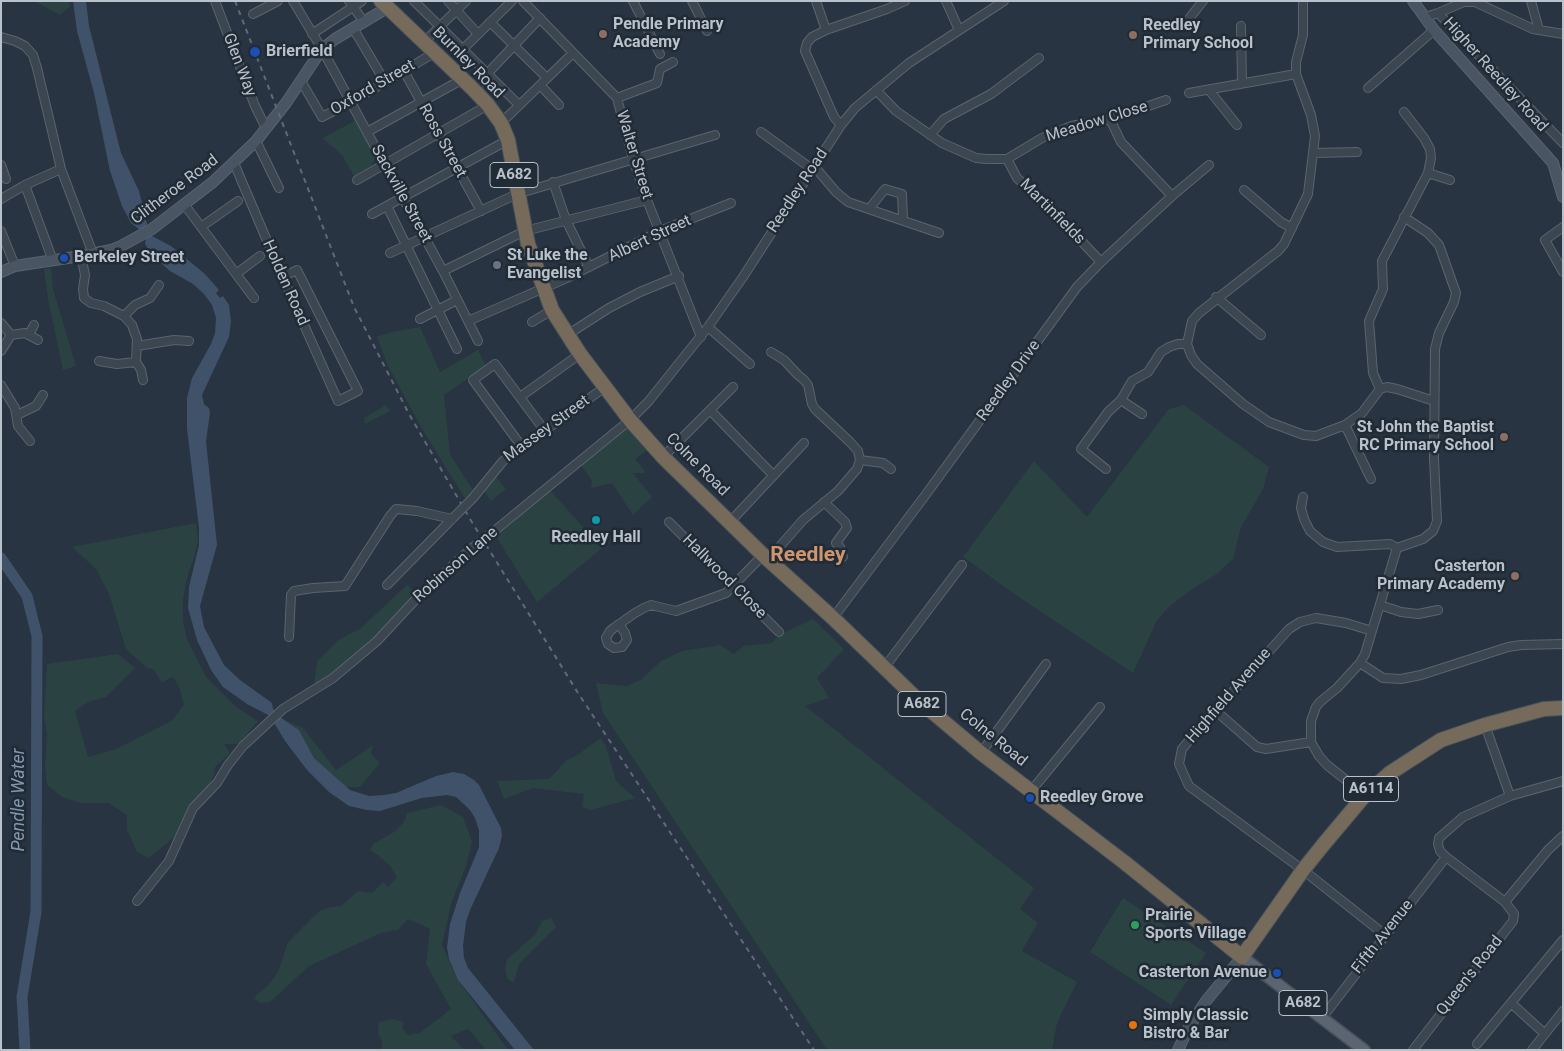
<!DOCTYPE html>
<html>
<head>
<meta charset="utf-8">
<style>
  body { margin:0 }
  #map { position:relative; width:1564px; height:1051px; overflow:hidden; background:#283441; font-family:Roboto,sans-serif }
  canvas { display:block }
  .frame { position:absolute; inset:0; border:2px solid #b9c1cb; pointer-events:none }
</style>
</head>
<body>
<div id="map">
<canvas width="1564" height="1051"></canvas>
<div class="frame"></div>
</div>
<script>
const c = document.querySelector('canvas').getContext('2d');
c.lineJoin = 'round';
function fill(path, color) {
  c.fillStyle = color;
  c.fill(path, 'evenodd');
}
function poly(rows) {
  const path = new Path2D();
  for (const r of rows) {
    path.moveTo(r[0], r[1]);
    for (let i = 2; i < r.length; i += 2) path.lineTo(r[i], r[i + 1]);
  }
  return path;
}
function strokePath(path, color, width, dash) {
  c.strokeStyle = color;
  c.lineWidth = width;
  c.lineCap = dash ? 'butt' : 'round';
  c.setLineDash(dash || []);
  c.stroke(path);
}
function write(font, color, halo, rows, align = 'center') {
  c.font = font + ' Roboto,sans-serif';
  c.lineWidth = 5;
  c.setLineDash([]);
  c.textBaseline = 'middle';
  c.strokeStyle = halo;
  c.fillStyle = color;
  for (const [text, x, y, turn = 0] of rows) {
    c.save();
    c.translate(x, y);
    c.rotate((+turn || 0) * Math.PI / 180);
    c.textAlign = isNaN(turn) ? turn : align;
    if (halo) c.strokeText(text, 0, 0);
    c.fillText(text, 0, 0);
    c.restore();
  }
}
fill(poly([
  [34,1,69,1,70,7,60,15],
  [356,120,376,159,371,164,372,166,354,176,342,155,323,138],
  [51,268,53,289,76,366,63,370,48,299,44,269],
  [420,327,440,372,478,350,486,366,444,395,450,454,474,492,466,500,421,427,388,366,377,337,391,332],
  [386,405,390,411,365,424,364,418],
  [1184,405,1269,467,1263,489,1241,527,1233,559,1217,574,1191,590,1170,606,1157,620,1133,673,1023,600,963,557,1034,461,1087,517,1169,409],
  [627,427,647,450,635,459,646,473,633,473,652,497,633,515,612,483,591,488,592,481,581,465],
  [494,474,506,489,491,501,483,490],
  [550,490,602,548,537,602,495,535],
  [196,523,198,540,195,554,187,578,183,600,183,621,187,639,206,677,236,707,258,721,239,744,224,744,230,753,215,767,214,775,205,793,179,833,149,858,137,852,127,830,127,815,109,803,81,803,62,797,47,785,45,767,47,734,44,716,47,664,118,654,135,668,106,697,88,702,75,711,88,757,116,749,173,720,184,704,179,687,173,677,162,682,153,669,147,668,126,649,109,594,96,569,72,547],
  [407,585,418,595,381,633,351,660,314,686,317,662,337,641,361,628],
  [813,619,844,649,817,678,829,698,805,706,1034,888,1020,909,1038,923,1022,951,1077,982,1057,1023,1052,1050,827,1050,603,713,596,683,627,686,642,679,661,661,682,651,720,645,734,654,743,646,771,643,781,634],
  [286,720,303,728,336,770,373,745,371,754,380,763,360,787,346,787,314,758,299,730],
  [600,738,606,746,616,781,635,798,591,810,582,807,584,794,533,788,504,799,497,781,549,779,566,761,579,754],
  [441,805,463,817,472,842,466,866,451,904,442,945,458,980,508,1050,486,1050,468,1029,451,1036,464,1050,382,1050,382,1041,378,1033,379,1022,392,1019,404,1022,402,1028,408,1035,420,1033,451,1009,426,964,430,929,408,919,398,930,381,933,309,966,270,1002,260,1003,254,998,271,982,278,972,288,942,313,917,321,910,331,907,341,906,358,891,372,893,383,882,388,887,397,877,390,866,379,856,370,850,373,844,394,832,404,822,407,813],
  [1123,898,1206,953,1171,1005,1090,952],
  [551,918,556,927,519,964,514,982,508,980,505,971,507,959,535,935,542,921]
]), '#2b4243');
fill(poly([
  [73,1,86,1,89,26,121,153,139,191,147,224,146,227,152,236,171,246,205,274,219,290,216,293,220,298,223,296,229,305,231,322,229,337,202,395,204,404,209,408,210,413,206,441,217,545,200,606,204,627,224,665,240,680,272,703,273,709,280,717,299,730,314,758,350,790,369,796,384,795,396,793,436,776,453,772,464,774,474,780,479,785,501,828,502,836,499,848,470,910,466,922,463,946,464,958,468,968,534,1050,515,1050,458,980,449,959,447,947,450,924,460,893,479,847,479,830,475,818,470,810,456,797,447,795,422,798,380,811,367,810,349,806,329,792,307,770,285,741,270,716,247,704,223,687,211,670,197,640,188,608,189,587,199,545,199,528,187,429,187,398,192,378,211,344,215,333,216,318,212,305,204,294,193,284,170,271,153,256,147,248,145,243,146,239,140,230,131,223,122,206,110,171,94,93,77,31]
]), '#3f5269');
strokePath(poly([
  [1,558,27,596,37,636,36,912,22,997,25,1050]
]), '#3f5269', 11);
const street = poly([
  [215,1,255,106,266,128],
  [293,1,322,49,367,132,443,271,478,341],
  [349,1,364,22],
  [414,1,519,105],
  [448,1,478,34],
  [523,1,617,98,633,159,647,200,701,337],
  [633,1,660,54],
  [692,1,707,31],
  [816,1,826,30],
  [946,1,959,30],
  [1303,1,1303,35,1296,62,1296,74,1311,115,1315,136,1308,194,1284,244,1278,251,1199,313,1192,321,1187,344,1191,355,1197,364,1243,404,1269,422,1304,435,1316,436,1345,425,1362,413,1380,389,1373,373,1369,321,1383,289,1382,261,1428,173,1431,158,1430,149,1424,138,1404,112],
  [1531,1,1539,30],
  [1438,13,1563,143],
  [253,14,278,1],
  [1425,17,1438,13,1464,2,1475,2,1533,29,1563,34],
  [1188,20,1203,1],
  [490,22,547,78],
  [1241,26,1242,83],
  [353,28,385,82],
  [312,34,362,1],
  [1,37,15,41,25,46,33,55,37,68,61,169,93,254],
  [423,43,466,1],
  [462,50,512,1],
  [404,71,481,211],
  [301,81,322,117,351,102,434,53],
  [540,85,559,105],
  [1368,88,1434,30],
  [474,90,487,74,540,18],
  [876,90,896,111,942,143,976,158,987,159,1007,159,1042,138,1071,126,1110,119,1166,100],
  [1209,90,1237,125],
  [1189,93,1296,74],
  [617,98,657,83,660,69,673,62],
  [1110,119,1121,142,1172,196],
  [501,123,573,53],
  [841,125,834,117,805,51,807,43,812,37,826,30,887,9,905,1],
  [367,132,463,79],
  [761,132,812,169],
  [930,135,944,119,991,94,1039,58],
  [256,141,279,188],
  [1314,153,1357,152],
  [1007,159,1017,178,1053,211,1101,262],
  [234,163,279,269,338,401,358,391,297,270,282,277],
  [1,165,6,179],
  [814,166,836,192,848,202,939,233],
  [1428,173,1450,180],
  [357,180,488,105],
  [553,182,566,220,589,267],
  [25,185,53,261],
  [1244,190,1281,222,1292,228],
  [1,199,25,185,61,169],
  [184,204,254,298],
  [387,206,457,349],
  [869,209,885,189,902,194,903,220],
  [372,214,508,140],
  [201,227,238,201],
  [1563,227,1545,240,1563,272],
  [1,231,15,266],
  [390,253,517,194,715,135],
  [81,256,85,275,83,289,84,298,91,303,104,306,124,316,132,325,137,339,136,362,141,370,143,380],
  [443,271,525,231,647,200],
  [236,274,260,256],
  [1216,297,1261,335],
  [124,316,135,305,150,298,159,285],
  [420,319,457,300],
  [468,321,567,278,660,231,731,203],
  [532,322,552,310],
  [1,323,11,335],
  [708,327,750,364],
  [29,335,34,325],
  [567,335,609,308,640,292,679,276],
  [137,346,174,340,189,341],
  [1,351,11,335,25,333,38,340],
  [771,352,784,360,798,375,804,380,808,385,812,404,815,409,850,442,858,451,860,460],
  [99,361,117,364,136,362],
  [1,385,15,408,18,426,30,441],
  [1380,389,1387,387,1397,389,1434,401],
  [520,397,580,354],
  [1121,400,1142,414],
  [710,410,773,475],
  [17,415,36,406,43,395],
  [1345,425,1371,479],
  [522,447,473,380,495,364,545,431],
  [663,457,733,387],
  [860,460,883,463,891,469],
  [1106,469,1081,449,1108,412,1121,400,1132,381,1148,372,1161,352,1169,347,1178,344,1187,344],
  [1303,497,1301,508,1304,519,1310,531,1323,542,1337,547,1390,544,1397,548],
  [473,498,503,461,605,387],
  [824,502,845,522,847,528,836,543,840,547,843,557],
  [669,522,779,632],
  [729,523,804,443],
  [493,532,630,420,648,402,708,327,743,277,841,125,855,108,909,63,1004,1],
  [1397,548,1423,539,1433,531,1437,521,1434,459,1435,349,1439,333,1454,302,1456,293,1439,245,1428,233,1404,217],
  [768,560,803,520,838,491,857,469,860,460],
  [387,585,454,517],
  [1380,605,1401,612,1418,614,1438,610],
  [833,618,924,497,1077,287,1101,262,1172,196,1209,165],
  [619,624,625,633,627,640,622,647,614,648,608,644,606,638,610,631,615,627,635,613,644,608,651,605,676,611,726,593,763,555],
  [1372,631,1346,623,1316,618,1300,622,1289,629,1192,737,1182,749,1179,764,1189,786,1303,870,1385,935],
  [289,637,291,595,294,591,313,588,345,586,390,516,396,509,417,511,452,519],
  [1360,663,1383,678,1401,679,1421,675,1508,647,1521,645,1563,644],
  [884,668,962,565],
  [1215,710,1257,747,1266,749,1311,742],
  [1485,725,1510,796],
  [981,753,1046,664],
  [1031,791,1100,707],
  [1365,795,1327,765,1319,756,1311,742,1311,721,1316,707,1320,702,1337,688,1360,663,1365,654,1397,548],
  [137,901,169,861,193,808,217,783,228,765,243,746,283,709,333,678,377,641,417,598,472,548],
  [1505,902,1548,850,1563,836],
  [1511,1003,1545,1034],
  [1322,1018,1446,857],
  [1477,1044,1563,940],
  [1413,1050,1513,921,1514,914,1505,902,1446,857,1440,851,1438,844,1439,838,1463,817,1510,796,1563,781],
  [1532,1050,1563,1011]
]);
const secondary = poly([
  [1413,1,1434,30,1553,163,1563,197],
  [1,272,15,266,81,256,111,250,121,246,152,229,213,182,256,141,286,103,322,49,335,39,387,8],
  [1178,1050,1189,1027,1206,1001,1242,957]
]);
const primary = poly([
  [1242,957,1364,1050]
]);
const highway = poly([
  [381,1,474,90,488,105,501,123,508,140,528,244,552,310,580,354,630,420,663,457,763,555,833,618,918,700,981,753,1124,862,1242,957,1303,870,1323,845,1365,795,1390,773,1441,740,1485,725,1544,709,1563,708]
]);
strokePath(street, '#5a646e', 10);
strokePath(secondary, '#5a646e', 12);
strokePath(primary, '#464f5a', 14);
strokePath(highway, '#47515b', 16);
strokePath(street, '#3c4651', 8);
strokePath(secondary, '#4a5564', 10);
strokePath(primary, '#5a6571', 11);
strokePath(highway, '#766a5a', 14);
strokePath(poly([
  [235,1,354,307,409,414,470,519,578,693,814,1050]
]), '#5e6a78', 2, [5, 5]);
const streetBridge = poly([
  [454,517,473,498],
  [472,548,493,532]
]);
strokePath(streetBridge, '#5a646e', 10, []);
strokePath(streetBridge, '#3c4651', 8);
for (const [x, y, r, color] of [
  [603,34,5,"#8d6e63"],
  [1133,35,5,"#8d6e63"],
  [255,52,6,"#1a4fb4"],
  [64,258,5,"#1a4fb4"],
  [497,265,5,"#6b7280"],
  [1504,437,5,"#8d6e63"],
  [596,520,5,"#0f9aa8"],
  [1515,576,5,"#8d6e63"],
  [1030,798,5,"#1a4fb4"],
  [1135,925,5,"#2e9e5b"],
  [1277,973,5,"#1a4fb4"],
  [1133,1025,5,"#e8710a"]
]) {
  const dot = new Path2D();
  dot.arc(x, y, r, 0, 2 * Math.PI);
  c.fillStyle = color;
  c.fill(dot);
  strokePath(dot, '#212b36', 2);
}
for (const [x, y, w] of [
  [514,175,48],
  [922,704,48],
  [1371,789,55],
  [1303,1003,48]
]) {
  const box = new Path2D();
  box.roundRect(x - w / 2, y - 12.5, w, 25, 4);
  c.fillStyle = '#212b36';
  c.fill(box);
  strokePath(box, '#b9c1cb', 1);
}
write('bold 15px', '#b9c1cb', null, [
  ["A682",514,175],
  ["A682",922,704],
  ["A6114",1371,789],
  ["A682",1303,1003]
]);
write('bold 16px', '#b9c1cb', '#212b36', [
  ["Pendle Primary",613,25],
  ["Academy",613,43],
  ["Reedley",1143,26],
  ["Primary School",1143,44],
  ["Brierfield",266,52],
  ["St Luke the",507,256],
  ["Evangelist",507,274],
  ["Berkeley Street",74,258],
  ["St John the Baptist",1494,428,"right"],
  ["RC Primary School",1494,446,"right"],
  ["Reedley Hall",596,538,"center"],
  ["Casterton",1505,567,"right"],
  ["Primary Academy",1505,585,"right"],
  ["Reedley Grove",1040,798],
  ["Prairie",1145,916],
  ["Sports Village",1145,934],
  ["Casterton Avenue",1267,973,"right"],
  ["Simply Classic",1143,1016],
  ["Bistro & Bar",1143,1034]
], 'left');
write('16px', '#b9c1cb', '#212b36', [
  ["Burnley Road",468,63,45],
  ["Glen Way",239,65,69],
  ["Higher Reedley Road",1495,75,48],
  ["Oxford Street",373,88,-30],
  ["Meadow Close",1097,122,-17],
  ["Ross Street",442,141,61],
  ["Walter Street",634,155,73],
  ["Clitheroe Road",175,190,-37],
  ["Reedley Road",798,191,-57],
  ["Sackville Street",401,194,61],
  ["Martinfields",1052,212,45],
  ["Albert Street",650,239,-25],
  ["Holden Road",285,283,66],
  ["Reedley Drive",1009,381,-54],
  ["Massey Street",547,429,-36],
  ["Colne Road",697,465,45],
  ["Robinson Lane",456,565,-41],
  ["Hallwood Close",724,577,45],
  ["Highfield Avenue",1229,696,-49],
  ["Colne Road",993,738,39],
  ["Fifth Avenue",1383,937,-52],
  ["Queen's Road",1470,976,-52]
]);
write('italic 18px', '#8298b1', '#212b36', [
  ["Pendle Water",19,800,-90]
]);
write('bold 21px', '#d1956e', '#212b36', [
  ["Reedley",808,556]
]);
</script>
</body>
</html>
